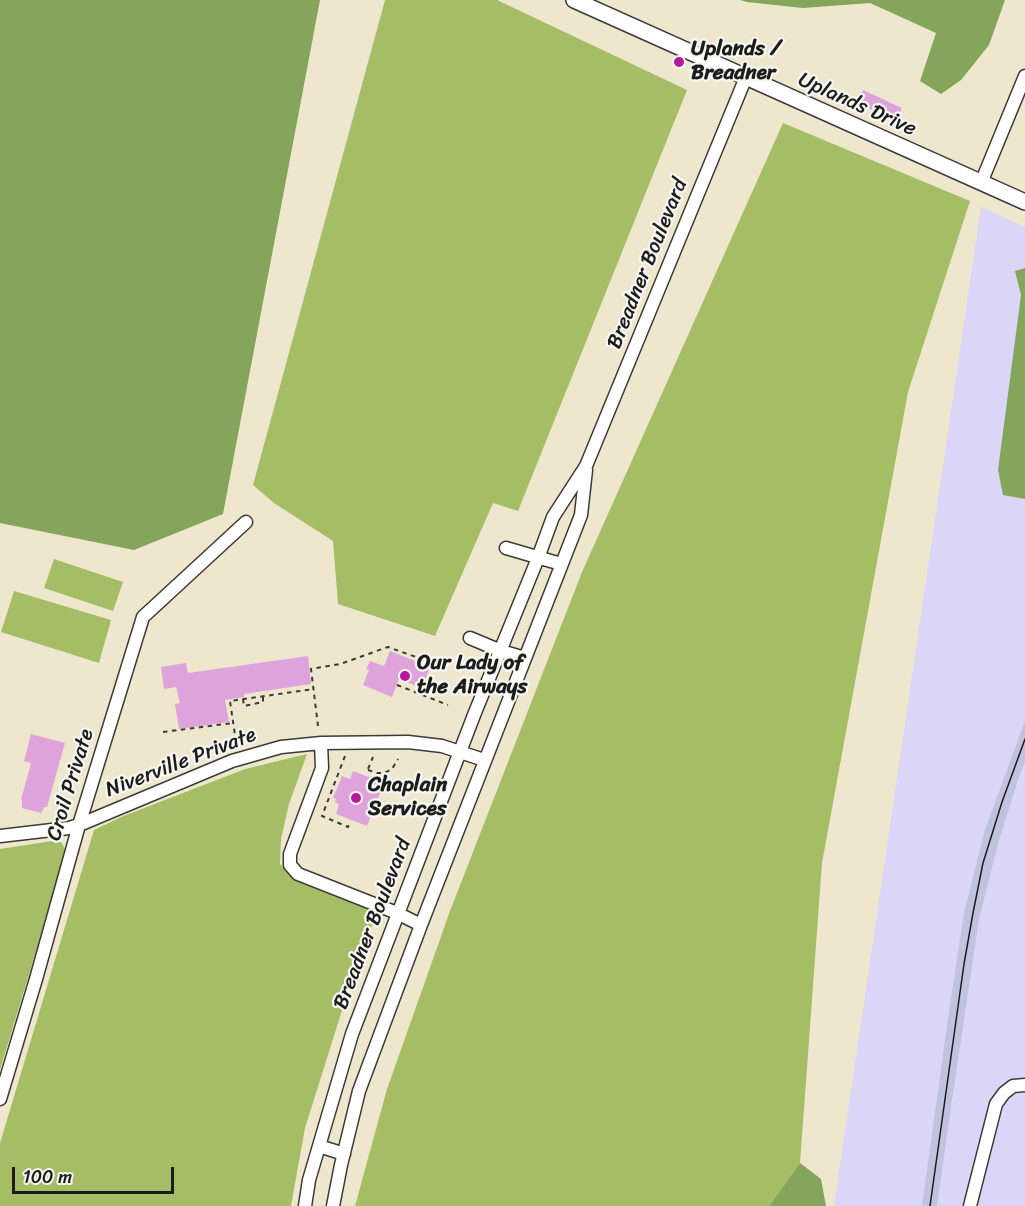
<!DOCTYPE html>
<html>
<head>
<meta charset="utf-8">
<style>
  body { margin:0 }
  #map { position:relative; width:1025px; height:1206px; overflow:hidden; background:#eee7ce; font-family:Sriracha,sans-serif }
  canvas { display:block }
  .scale { position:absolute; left:12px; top:1167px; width:162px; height:27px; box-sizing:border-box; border:3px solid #1c1c1c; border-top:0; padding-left:8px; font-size:18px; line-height:21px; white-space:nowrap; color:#1c1c1c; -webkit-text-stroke:4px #f6f6f2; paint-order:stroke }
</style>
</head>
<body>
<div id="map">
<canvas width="1025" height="1206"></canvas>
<div class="scale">100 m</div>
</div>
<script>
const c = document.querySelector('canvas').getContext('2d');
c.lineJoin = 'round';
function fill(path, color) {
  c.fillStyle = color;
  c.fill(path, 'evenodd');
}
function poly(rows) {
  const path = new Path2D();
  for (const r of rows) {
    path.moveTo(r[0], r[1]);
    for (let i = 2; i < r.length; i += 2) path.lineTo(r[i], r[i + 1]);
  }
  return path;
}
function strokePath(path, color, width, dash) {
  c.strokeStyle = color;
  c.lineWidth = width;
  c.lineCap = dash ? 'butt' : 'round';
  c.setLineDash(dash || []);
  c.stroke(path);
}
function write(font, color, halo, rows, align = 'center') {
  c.font = font + ' Sriracha,sans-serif';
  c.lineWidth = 4.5;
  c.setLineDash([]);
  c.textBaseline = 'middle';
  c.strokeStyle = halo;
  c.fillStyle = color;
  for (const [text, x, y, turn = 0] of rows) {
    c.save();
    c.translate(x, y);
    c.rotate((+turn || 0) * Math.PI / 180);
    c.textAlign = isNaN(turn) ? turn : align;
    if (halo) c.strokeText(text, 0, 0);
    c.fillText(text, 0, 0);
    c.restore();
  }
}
fill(poly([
  [981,207,1025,227,1025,1206,834,1206]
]), '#dbd6f7');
fill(poly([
  [1025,721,1025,761,1018,780,999,840,979,919,952,1100,937,1206,922,1206,950,1005,964,913,985,830]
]), '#c1c2dd');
fill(poly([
  [385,0,497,0,687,90,518,511,493,503,435,636,338,604,333,541,274,503,253,485],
  [783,123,970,201,908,392,822,863,800,1163,769,1206,355,1206,387,1089,450,911,582,572],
  [54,559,123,582,113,611,44,588],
  [14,591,111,620,99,663,1,632],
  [307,754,289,804,281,839,280,864,298,882,378,913,362,947,305,1128,291,1206,0,1206,0,1143,94,830,121,817,245,769],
  [52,841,58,841,62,843,66,852,0,1070,0,849]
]), '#a5be65');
fill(poly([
  [0,0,320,0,223,514,134,550,0,523],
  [740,0,1005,0,989,45,961,80,941,94,920,81,936,33,870,3,803,8,747,2],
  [1025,268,1025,499,1003,495,998,470,1021,295,1015,271],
  [800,1163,821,1179,826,1206,769,1206]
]), '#84a55a');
fill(poly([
  [863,90,902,108,897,121,857,103],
  [390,651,430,667,422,688,399,679,392,697,363,685,369,670,366,669,370,661,384,666],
  [308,656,311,684,244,694,244,697,225,700,229,722,179,729,175,704,180,703,176,687,164,689,161,667,186,663,188,673],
  [31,734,65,743,47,807,44,807,41,813,22,808,22,800,21,800,31,763,24,761],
  [353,771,384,783,367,826,336,814,339,804,335,802,336,799,333,798,342,776,350,779]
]), '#dfa3db');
const minor = poly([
  [981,183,1025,76],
  [506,548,561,564],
  [470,638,501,651,525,658],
  [321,743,322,768,290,854,290,865,298,874,397,913,421,925],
  [0,836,69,828,79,825,232,761,281,747,321,743,408,742,442,746,484,760],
  [0,1099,36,979,79,825,143,617,246,522],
  [319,1146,344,1154],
  [305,1206,309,1180,352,1034,474,715,538,558,553,517,586,466,746,77],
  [333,1206,341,1165,359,1091,421,925,581,515,586,470],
  [970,1206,996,1104,1004,1093,1013,1086,1025,1085]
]);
const major = poly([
  [574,0,1025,202]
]);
strokePath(minor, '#3c3a37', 15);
strokePath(major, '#3c3a37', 18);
strokePath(poly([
  [427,678,433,680],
  [397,685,448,705],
  [243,699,244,706,263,702,263,697],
  [318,726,311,669,340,664,388,647,444,667],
  [163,732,233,723],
  [236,742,230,701,314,689],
  [345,756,322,816,348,827,351,821],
  [368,769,373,757],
  [368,770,377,773,384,773,392,769,398,759]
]), '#3c3a37', 2, [4.5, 4.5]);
strokePath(minor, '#fff', 12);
strokePath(major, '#fff', 15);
strokePath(poly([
  [930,1206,964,964,973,913,983,863,1002,802,1025,739]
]), '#1c1c1c', 1.5);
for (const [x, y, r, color] of [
  [679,62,6,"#b5179e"],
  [405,676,6,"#b5179e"],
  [356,798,6,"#b5179e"]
]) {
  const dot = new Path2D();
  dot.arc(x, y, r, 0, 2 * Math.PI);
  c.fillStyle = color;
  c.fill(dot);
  strokePath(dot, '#f6f6f2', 2);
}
write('bold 21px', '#1c1c1c', '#f6f6f2', [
  ["Uplands /",691,50],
  ["Breadner",691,74],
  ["Our Lady of",417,664],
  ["the Airways",417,688],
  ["Chaplain",368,786],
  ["Services",368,810]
], 'left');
write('21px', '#1c1c1c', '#f6f6f2', [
  ["Uplands Drive",857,105,24],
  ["Breadner Boulevard",648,264,-68],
  ["Niverville Private",181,763,-21],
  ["Croil Private",71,785,-73],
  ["Breadner Boulevard",373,924,-69]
]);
</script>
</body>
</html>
